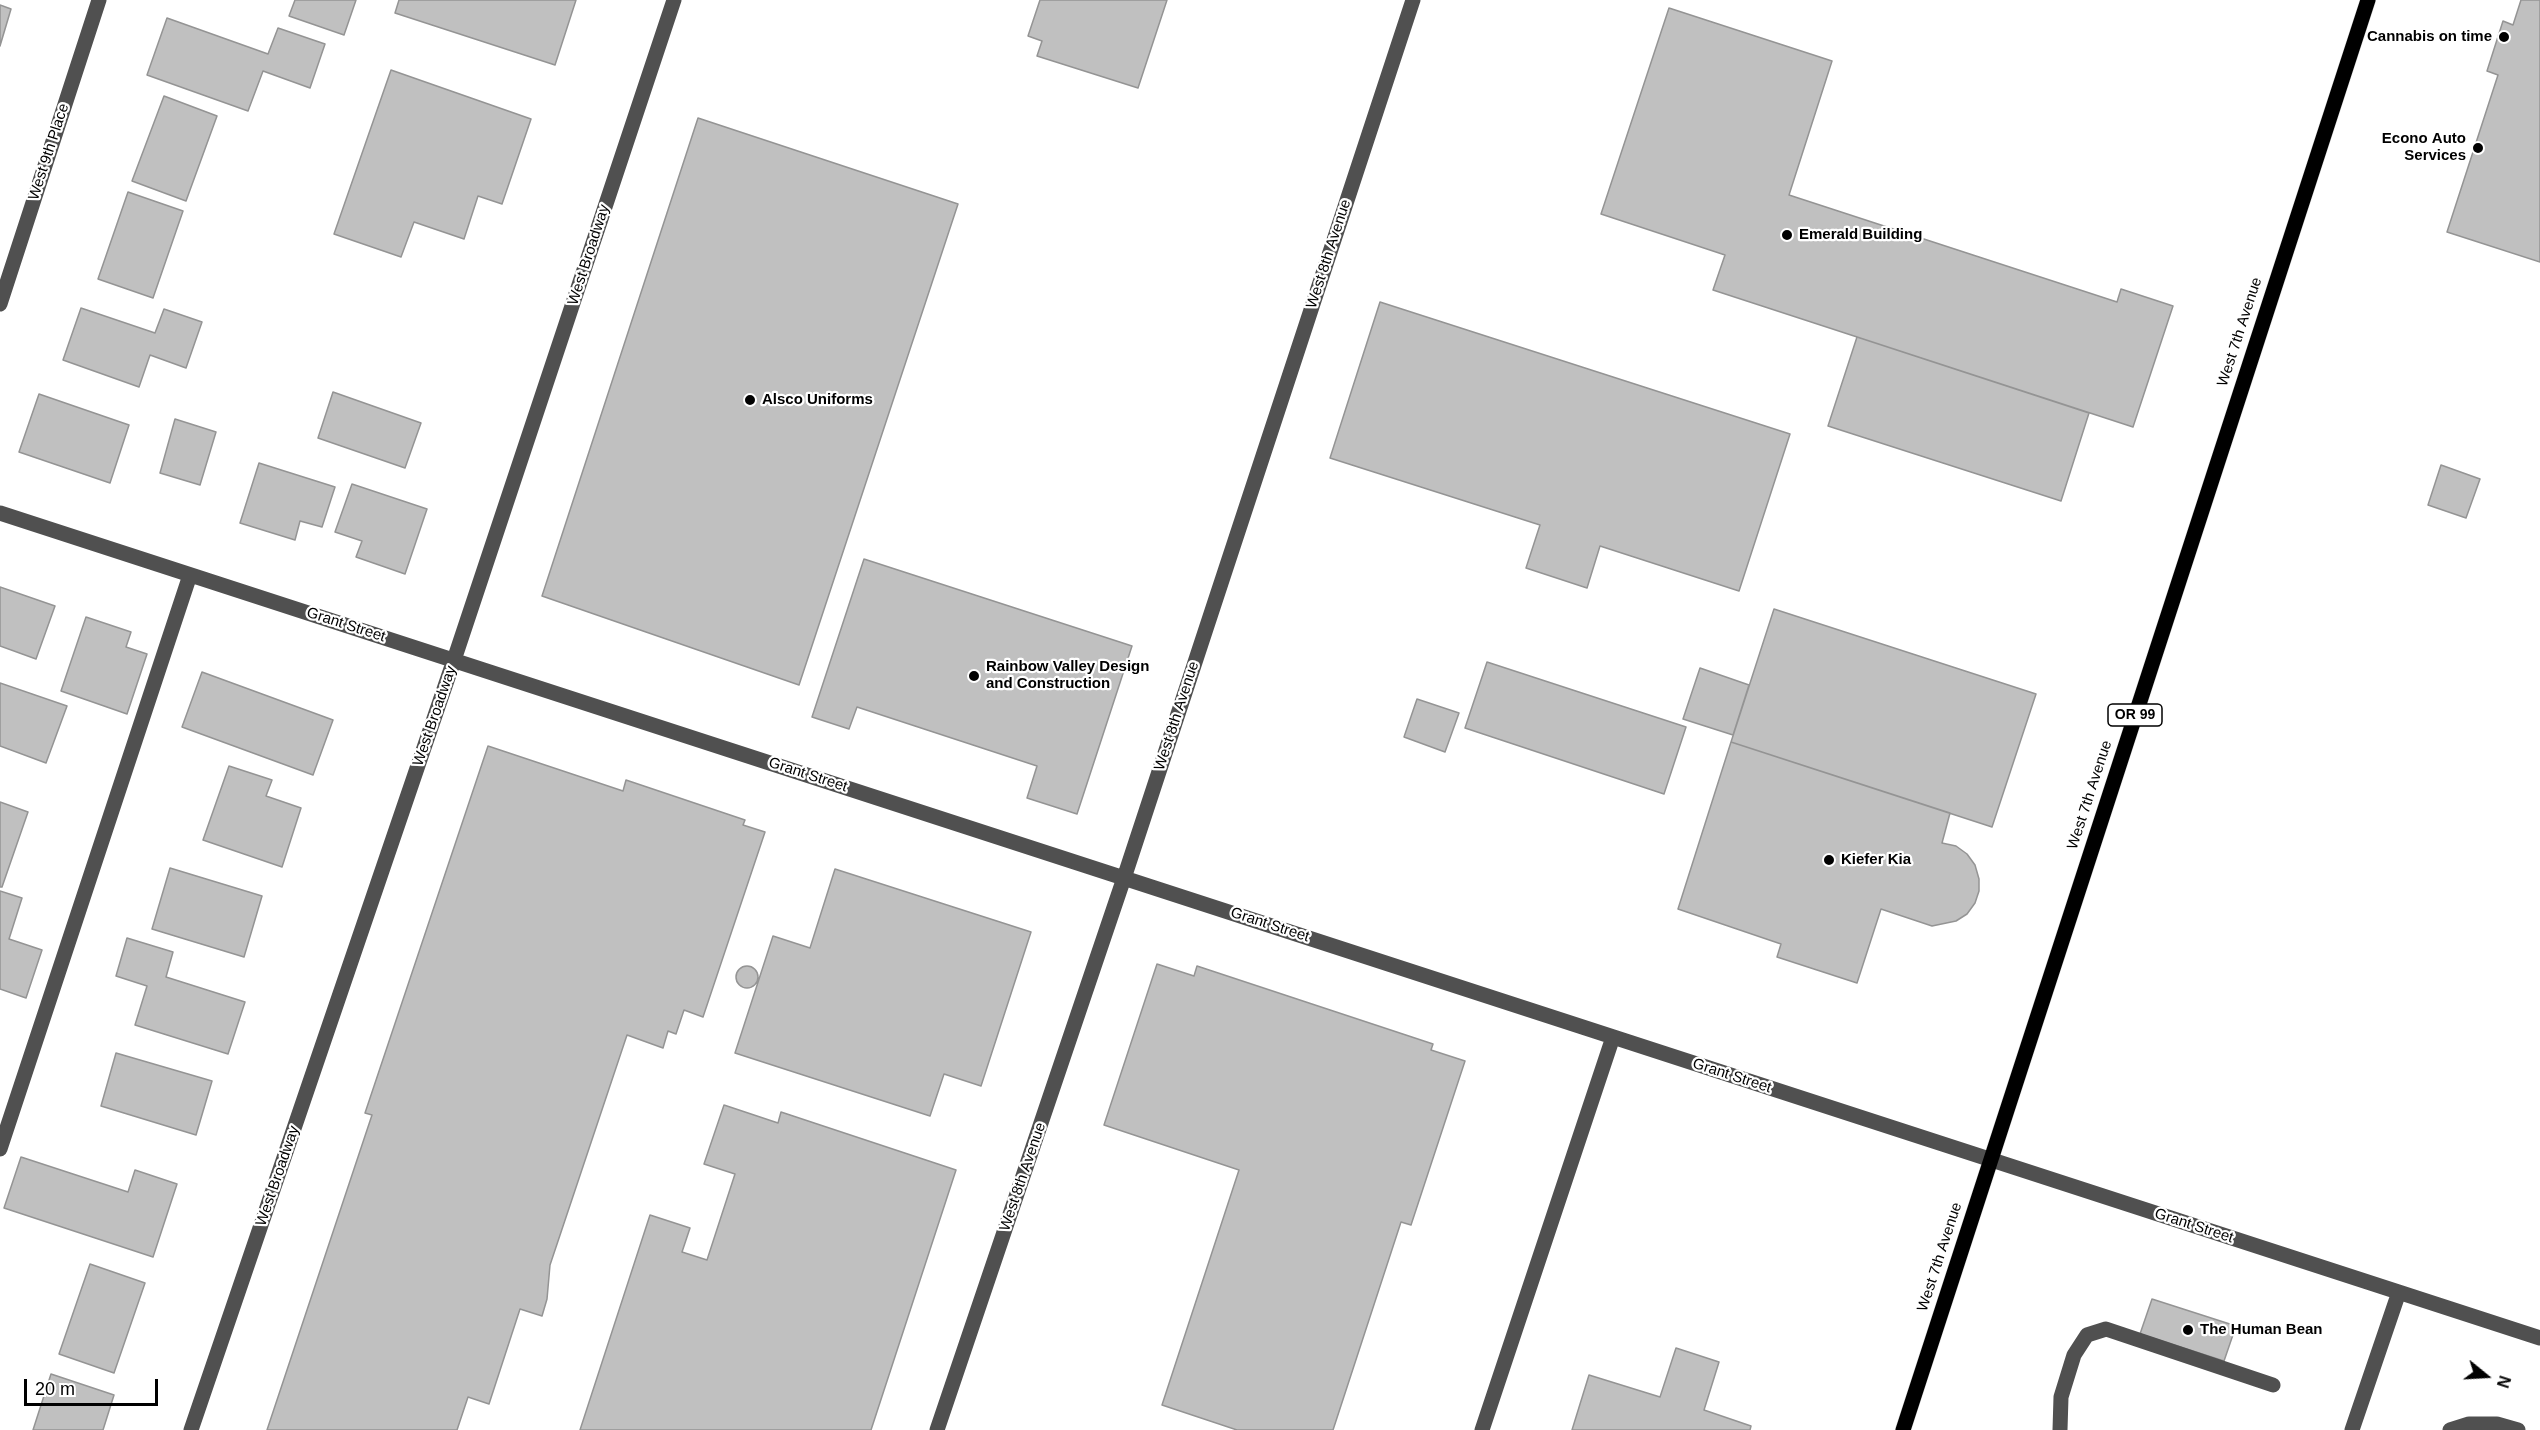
<!DOCTYPE html>
<html>
<head>
<meta charset="utf-8">
<style>
  body { margin:0 }
  #map { position:relative; width:2540px; height:1430px; overflow:hidden; background:#fff; font-family:Helvetica,sans-serif }
  canvas { display:block }
  .north { position:absolute; left:2456px; top:1346px; width:60px; height:60px; -webkit-text-stroke:4px #fff; paint-order:stroke; rotate:108deg; font-size:16px; font-weight:700; line-height:24px; text-align:center; color:#000 }
  .north::after { content:''; display:block; margin:auto; width:21px; height:27px; background:#000; clip-path:polygon(50% 0,100% 100%,50% 72%,0 100%) }
  .scale { position:absolute; left:24px; top:1379px; width:134px; height:27px; box-sizing:border-box; border:3px solid #000; border-top:0; padding-left:8px; font-size:18px; line-height:21px; white-space:nowrap; color:#000; -webkit-text-stroke:4px #fff; paint-order:stroke }
</style>
</head>
<body>
<div id="map">
<canvas width="2540" height="1430"></canvas>
<div class="north">N</div>
<div class="scale">20 m</div>
</div>
<script>
const c = document.querySelector('canvas').getContext('2d');
c.lineJoin = 'round';
function fill(path, color) {
  c.fillStyle = color;
  c.fill(path, 'evenodd');
}
function poly(rows) {
  const path = new Path2D();
  for (const r of rows) {
    if (r.length === 3) {
      path.moveTo(r[0] + r[2], r[1]);
      path.arc(r[0], r[1], r[2], 0, 2 * Math.PI);
      continue;
    }
    path.moveTo(r[0], r[1]);
    for (let i = 2; i < r.length; i += 2) path.lineTo(r[i], r[i + 1]);
  }
  return path;
}
function strokePath(path, color, width, dash) {
  c.strokeStyle = color;
  c.lineWidth = width;
  c.lineCap = dash ? 'butt' : 'round';
  c.setLineDash(dash || []);
  c.stroke(path);
}
function write(font, color, halo, rows, align = 'center') {
  c.font = font + ' Helvetica,sans-serif';
  c.lineWidth = 4.5;
  c.setLineDash([]);
  c.textBaseline = 'middle';
  c.strokeStyle = halo;
  c.fillStyle = color;
  for (const [text, x, y, turn = 0] of rows) {
    c.save();
    c.translate(x, y);
    c.rotate((+turn || 0) * Math.PI / 180);
    c.textAlign = isNaN(turn) ? turn : align;
    if (halo) c.strokeText(text, 0, 0);
    c.fillText(text, 0, 0);
    c.restore();
  }
}
const building = poly([
  [295,0,356,0,344,35,289,16,295,0],
  [399,0,576,0,555,65,395,13,399,0],
  [1040,0,1167,0,1138,88,1037,56,1042,41,1028,36,1040,0],
  [2521,0,2540,0,2540,262,2447,232,2498,75,2487,71,2503,21,2513,25,2521,0],
  [0,5,11,9,0,46,0,5],
  [1669,8,1832,61,1789,195,2117,302,2121,289,2173,306,2133,427,1713,290,1725,255,1601,214,1669,8],
  [167,18,268,54,278,28,325,44,310,88,263,71,248,111,147,75,167,18],
  [391,70,531,119,502,204,478,196,464,239,414,222,401,257,334,234,391,70],
  [164,96,217,116,186,201,132,181,164,96],
  [698,118,958,204,799,685,542,596,698,118],
  [128,192,183,211,153,298,98,279,128,192],
  [1380,302,1790,434,1739,591,1600,546,1587,588,1526,568,1540,525,1330,458,1380,302],
  [81,308,155,333,164,309,202,322,186,368,150,355,139,387,63,360,81,308],
  [1857,337,2089,413,2061,501,1828,426,1857,337],
  [333,392,421,423,405,468,318,438,333,392],
  [39,394,129,425,110,483,19,452,39,394],
  [175,419,216,432,200,485,160,473,175,419],
  [259,463,335,487,322,527,300,521,295,540,240,523,259,463],
  [2441,465,2480,479,2466,518,2428,505,2441,465],
  [352,484,427,509,405,574,356,557,362,541,335,532,352,484],
  [864,559,1132,646,1077,814,1027,798,1037,766,857,707,849,729,812,717,864,559],
  [0,587,55,606,36,659,0,646,0,587],
  [1774,609,2036,694,1992,827,1731,742,1774,609],
  [86,617,131,632,126,647,147,654,127,714,61,691,86,617],
  [1487,662,1686,727,1664,794,1465,728,1487,662],
  [1700,668,1749,685,1733,735,1683,719,1700,668],
  [202,672,333,720,313,775,182,727,202,672],
  [0,683,67,706,46,763,0,746,0,683],
  [1417,699,1459,713,1445,752,1404,737,1417,699],
  [1731,742,1950,813,1942,843,1956,846,1967,854,1975,865,1979,879,1979,891,1975,903,1967,914,1956,921,1932,926,1881,909,1857,983,1777,957,1781,944,1678,909,1731,742],
  [488,746,623,791,626,780,745,820,743,825,765,832,703,1017,684,1010,676,1034,668,1031,663,1048,627,1035,550,1265,547,1299,542,1316,520,1309,489,1404,468,1397,457,1430,267,1430,372,1115,365,1113,488,746],
  [229,766,272,780,266,796,301,808,282,867,203,840,229,766],
  [0,802,28,812,2,887,0,887,0,802],
  [170,868,262,896,244,957,152,929,170,868],
  [835,869,1031,932,981,1086,944,1074,930,1116,735,1053,773,936,810,948,835,869],
  [0,891,22,898,9,939,42,950,26,998,0,989,0,891],
  [127,938,173,952,166,977,245,1002,228,1054,135,1025,147,986,116,976,127,938],
  [1157,964,1194,976,1197,966,1433,1044,1431,1050,1465,1061,1411,1225,1401,1222,1333,1430,1237,1430,1162,1405,1239,1170,1104,1125,1157,964],
  [747,977,11],
  [116,1053,212,1081,196,1135,101,1106,116,1053],
  [724,1105,778,1123,781,1112,956,1170,871,1430,580,1430,650,1215,690,1228,682,1252,707,1260,735,1174,704,1164,724,1105],
  [21,1157,128,1192,135,1170,177,1184,153,1257,4,1208,21,1157],
  [90,1264,145,1283,114,1373,59,1354,90,1264],
  [2152,1299,2236,1326,2224,1361,2140,1334,2152,1299],
  [1676,1348,1719,1362,1704,1410,1751,1426,1750,1430,1572,1430,1589,1375,1660,1397,1676,1348],
  [51,1374,114,1395,103,1430,33,1430,51,1374]
]);
fill(building, '#c0c0c0');
strokePath(building, '#949494', 1.5);
const major = poly([
  [1903,1430,2368,0]
]);
strokePath(major, '#dbdbdb', 16);
strokePath(poly([
  [0,304,99,0],
  [0,513,2540,1338],
  [0,1149,190,575],
  [191,1430,454,660,674,0],
  [937,1430,1124,878,1413,0],
  [1482,1430,1613,1037],
  [2060,1430,2061,1397,2074,1355,2087,1335,2106,1329,2273,1385],
  [2352,1430,2399,1292],
  [2450,1430,2469,1424,2497,1424,2518,1430]
]), '#505050', 15);
strokePath(major, '#000', 15);
for (const [x, y, r, color] of [
  [2504,37,6,"#000"],
  [2478,148,6,"#000"],
  [1787,235,6,"#000"],
  [750,400,6,"#000"],
  [974,676,6,"#000"],
  [1829,860,6,"#000"],
  [2188,1330,6,"#000"]
]) {
  const dot = new Path2D();
  dot.arc(x, y, r, 0, 2 * Math.PI);
  c.fillStyle = color;
  c.fill(dot);
  strokePath(dot, '#fff', 2);
}
for (const [x, y, w] of [
  [2135,715,54]
]) {
  const box = new Path2D();
  box.roundRect(x - w / 2, y - 11, w, 22, 4.5);
  c.fillStyle = '#fff';
  c.fill(box);
  strokePath(box, '#000', 1.5);
}
write('bold 14px', '#000', null, [
  ["OR 99",2135,715]
]);
write('bold 15px', '#000', '#fff', [
  ["Cannabis on time",2492,37,"right"],
  ["Econo Auto",2466,139,"right"],
  ["Services",2466,156,"right"],
  ["Emerald Building",1799,235],
  ["Alsco Uniforms",762,400],
  ["Rainbow Valley Design",986,667],
  ["and Construction",986,684],
  ["Kiefer Kia",1841,860],
  ["The Human Bean",2200,1330]
], 'left');
write('15px', '#000', '#fff', [
  ["West 9th Place",49,152,-72],
  ["West 8th Avenue",1329,254,-72],
  ["West Broadway",589,255,-72],
  ["West 7th Avenue",2240,332,-72],
  ["Grant Street",346,625,18],
  ["West Broadway",435,716,-71],
  ["West 8th Avenue",1177,716,-72],
  ["Grant Street",808,775,18],
  ["West 7th Avenue",2090,795,-72],
  ["Grant Street",1270,925,18],
  ["Grant Street",1732,1076,18],
  ["West Broadway",278,1176,-71],
  ["West 8th Avenue",1023,1177,-71],
  ["Grant Street",2194,1226,18],
  ["West 7th Avenue",1940,1257,-72]
]);
</script>
</body>
</html>
